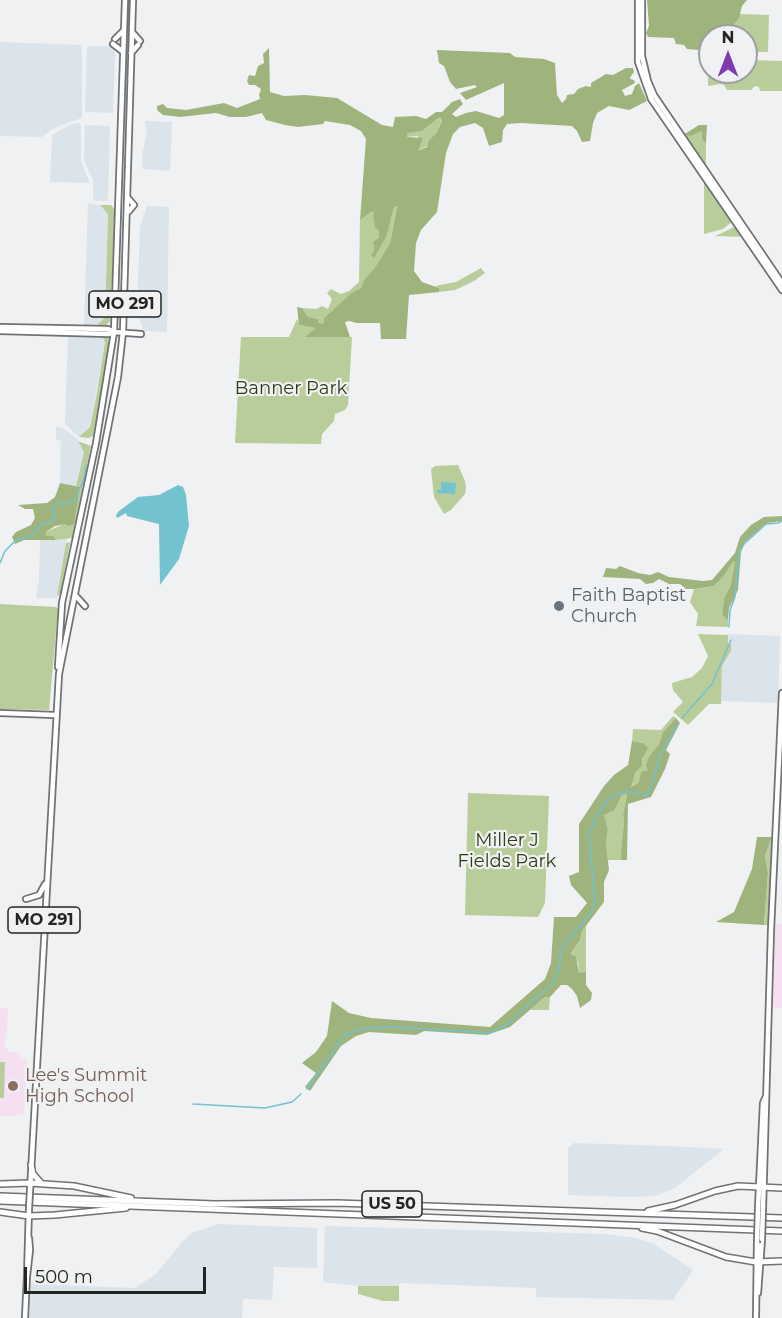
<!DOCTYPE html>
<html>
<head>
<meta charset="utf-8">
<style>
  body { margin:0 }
  #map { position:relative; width:782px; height:1318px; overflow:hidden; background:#eff1f3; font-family:Montserrat,sans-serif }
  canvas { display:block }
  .north { position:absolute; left:698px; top:24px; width:60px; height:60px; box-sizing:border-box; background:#eff1f3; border:2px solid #9d9fa0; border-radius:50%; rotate:0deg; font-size:16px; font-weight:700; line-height:24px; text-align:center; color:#232424 }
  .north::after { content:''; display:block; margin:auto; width:21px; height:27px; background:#7e3aae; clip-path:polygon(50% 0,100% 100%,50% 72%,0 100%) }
  .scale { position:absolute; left:24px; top:1267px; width:182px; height:27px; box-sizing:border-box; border:3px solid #232424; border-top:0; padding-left:8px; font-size:18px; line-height:21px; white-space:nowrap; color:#232424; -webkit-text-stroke:4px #eff1f3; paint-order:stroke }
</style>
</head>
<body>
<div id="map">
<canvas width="782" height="1318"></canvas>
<div class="north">N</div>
<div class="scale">500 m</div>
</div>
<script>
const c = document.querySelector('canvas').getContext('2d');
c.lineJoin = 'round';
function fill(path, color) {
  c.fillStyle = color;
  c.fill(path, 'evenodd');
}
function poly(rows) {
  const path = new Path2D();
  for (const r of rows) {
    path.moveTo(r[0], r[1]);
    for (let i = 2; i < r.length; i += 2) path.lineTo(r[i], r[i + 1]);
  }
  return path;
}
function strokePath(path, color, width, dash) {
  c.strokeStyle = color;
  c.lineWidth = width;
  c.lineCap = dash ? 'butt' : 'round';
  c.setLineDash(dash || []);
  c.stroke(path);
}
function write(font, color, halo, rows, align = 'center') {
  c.font = font + ' Montserrat,sans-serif';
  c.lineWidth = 4.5;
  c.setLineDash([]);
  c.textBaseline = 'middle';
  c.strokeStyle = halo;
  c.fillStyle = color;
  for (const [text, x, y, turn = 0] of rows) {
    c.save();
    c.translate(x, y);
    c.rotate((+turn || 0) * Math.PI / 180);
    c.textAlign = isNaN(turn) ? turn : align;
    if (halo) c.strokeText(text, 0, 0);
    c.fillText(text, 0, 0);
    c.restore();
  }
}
fill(poly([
  [0,42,82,45,82,118,54,128,42,137,0,136],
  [89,46,111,46,115,53,113,113,85,112,87,48],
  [145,121,172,122,170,171,143,169,142,156,147,131],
  [79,123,81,126,81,162,90,183,50,182,52,135,69,125],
  [85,125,110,126,108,201,97,201,93,199,93,179,84,161],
  [88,203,100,205,108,214,105,317,96,326,84,326],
  [147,206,169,207,167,332,144,331,137,313,140,227],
  [68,334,101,334,105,342,90,427,79,437,65,424],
  [56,426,64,429,77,439,84,452,76,486,60,483,61,441,56,440],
  [64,538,67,538,57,598,36,598,39,580,40,540,59,540],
  [728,634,780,636,778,703,721,701,722,666,731,651,728,644],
  [574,1143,667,1146,724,1149,675,1188,655,1196,627,1197,568,1195,568,1148],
  [218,1224,317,1228,317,1268,274,1267,272,1300,243,1299,242,1318,29,1318,31,1284,135,1288,156,1274,183,1241,192,1233],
  [325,1226,607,1234,636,1238,654,1244,693,1270,673,1300,536,1297,536,1288,400,1283,399,1286,358,1286,323,1282]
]), '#dbe4ea');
fill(poly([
  [774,924,782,924,782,1008,771,1007],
  [0,1008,8,1008,7,1032,5,1035,5,1047,9,1051,20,1053,20,1059,27,1059,24,1114,0,1117]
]), '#f4e0f0');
fill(poly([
  [740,14,769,15,768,52,746,52,746,36,724,36],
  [708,59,710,59,710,72,746,72,746,60,782,61,782,91,760,91,759,87,755,86,751,90,727,90,724,85,721,84,708,86],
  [440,117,442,119,437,132,428,141,427,146,418,151,418,136,406,137,407,132,422,131],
  [696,131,702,131,702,140,706,143,706,168,683,135,690,136],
  [704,180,733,221,723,229,704,234],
  [100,205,111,205,115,210,110,321,105,327,96,326,105,317,108,214],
  [397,205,390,243,376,266,364,280,361,288,351,293,324,318,323,324,318,324,318,319,308,317,302,308,316,309,322,306,328,309,332,299,327,293,331,289,341,294,349,291,359,282,360,220,373,211,379,231,379,237,373,242,374,251,387,235,394,207],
  [736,226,745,237,715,236,724,232],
  [481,268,485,273,474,281,455,290,439,292,439,288,435,286,456,282],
  [297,319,300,325,316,328,306,337,352,337,348,405,345,410,335,414,334,421,322,434,321,444,235,443,241,337,289,337],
  [101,334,108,336,109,342,98,416,93,436,89,438,79,437,90,427,96,398,105,342],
  [78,441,91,446,72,538,56,540,52,536,46,536,46,532,66,523,79,487,76,486,84,452],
  [458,465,465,481,466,488,465,494,451,510,444,514,434,497,431,469,435,466],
  [70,542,61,594,57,596,66,543],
  [732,560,735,562,730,587,724,598,722,615,728,620,728,627,696,626,698,614,690,602,694,589,714,586,723,577],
  [0,604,56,607,58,609,49,710,0,709],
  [698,634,728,635,728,644,731,644,731,651,722,666,721,704,709,704,688,725,673,712,683,702,673,690,672,683,692,677,702,668,708,656],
  [673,716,676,718,663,732,659,744,650,755,648,770,639,782,630,787,635,773,642,766,643,743,632,741,633,729,661,730],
  [468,793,549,796,545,903,538,917,465,915],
  [627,794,623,815,624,822,622,860,608,860,606,843,608,829,604,815,614,811,622,795],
  [772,837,768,925,764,925,768,873,765,856],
  [586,925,586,972,579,974,578,962,571,955,580,940,582,931],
  [545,997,550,997,549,1010,530,1010],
  [0,1062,5,1062,4,1098,0,1098],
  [358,1286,399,1286,399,1301,383,1301,358,1294]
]), '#b9cd9b');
fill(poly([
  [647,0,747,0,742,6,739,18,724,36,710,36,710,51,687,49,684,45,676,44,674,38,648,37,646,33,649,26],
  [269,48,270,92,284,96,305,95,337,98,382,125,393,127,395,117,416,116,426,119,436,112,442,112,452,102,460,99,463,104,452,114,456,117,466,113,476,111,499,118,504,115,504,83,466,100,460,93,477,87,475,85,456,89,450,82,444,66,439,63,437,50,510,53,515,57,544,59,555,63,557,95,562,103,566,99,567,95,574,94,578,89,586,86,591,87,591,83,606,74,613,75,626,68,633,68,634,72,631,76,630,79,634,80,635,83,622,90,625,96,632,94,635,86,639,83,647,101,629,110,609,106,597,113,593,123,590,141,582,142,577,131,572,126,521,123,507,124,503,130,502,142,489,146,483,128,475,123,460,127,453,134,446,153,437,212,421,230,416,243,414,271,422,282,439,288,439,292,409,295,406,339,381,339,380,323,357,323,349,321,345,322,350,337,305,337,316,328,299,325,297,307,302,308,308,317,318,319,318,323,323,324,324,318,351,293,361,288,364,280,376,266,390,243,397,206,394,207,387,235,374,258,371,255,374,251,373,242,379,237,379,231,375,227,373,211,360,220,366,139,361,131,350,125,325,121,323,124,298,127,285,125,266,120,262,113,246,117,230,117,216,113,180,117,163,115,157,110,157,106,163,104,167,108,186,110,224,103,237,108,260,99,259,95,261,89,255,85,249,85,247,81,249,75,255,76,258,66,264,63,263,54],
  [440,117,442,120,437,132,428,141,427,147,418,151,423,138,407,137,407,133,422,131],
  [699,125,707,125,706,143,702,140,702,131,690,136,683,135],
  [60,483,80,487,74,524,68,526,66,524,55,526,46,532,46,536,53,536,56,540,24,540,15,544,12,537,16,532,31,525,35,518,33,509,25,509,18,505,47,503,55,497],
  [782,516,782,521,767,523,745,542,741,552,738,590,729,608,728,620,722,615,724,598,730,587,735,562,733,561,723,577,714,586,694,589,686,589,680,584,669,584,659,579,653,583,646,584,640,579,603,577,606,568,616,569,620,566,638,573,650,575,658,572,669,577,703,581,712,580,735,553,740,537,751,525,764,517],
  [676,718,680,723,666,750,670,754,665,769,651,797,628,804,627,860,622,860,621,856,624,822,623,815,627,794,622,795,614,811,604,815,608,829,606,843,609,870,604,882,604,902,582,931,580,940,571,954,576,957,579,973,586,972,586,985,592,993,591,1000,580,1008,577,996,572,989,567,985,561,985,550,997,545,997,510,1027,487,1035,424,1031,416,1035,369,1032,356,1036,341,1046,310,1091,305,1087,316,1073,302,1063,316,1052,327,1036,332,1001,349,1013,371,1018,490,1027,545,979,551,963,554,917,576,917,587,903,571,885,569,876,579,872,579,824,604,786,614,775,628,765,632,741,643,743,648,748,642,759,642,766,635,773,631,787,639,782,641,772,648,770,646,765,650,755,659,744,663,732],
  [757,837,772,837,765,856,768,873,764,925,716,922,734,912,752,869]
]), '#9eb47c');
fill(poly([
  [441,482,455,483,456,482,455,494,437,493,437,490,441,490],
  [178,485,183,487,186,495,189,526,179,559,160,585,159,524,127,516,126,513,117,518,116,515,119,511,138,497,159,495]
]), '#72c2cf');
strokePath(poly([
  [0,563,5,551,16,540,33,535,41,525,54,520,56,516,51,511,56,504,74,502,84,479,86,465],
  [729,627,730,610,735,597,739,552,744,544,766,524,778,523,782,521],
  [682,718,712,684,731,640],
  [307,1089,344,1036,358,1029,392,1027,489,1033,507,1024,554,982,560,965,560,954,569,938,590,915,595,902,589,836,596,817,609,798,628,791,647,796,654,779,659,758,677,725],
  [193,1104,265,1108,292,1102,301,1094]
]), '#72c2cf', 1.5);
const major = poly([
  [638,0,638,62,651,99,782,290],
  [642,0,642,56,648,81,654,95,782,283],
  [132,32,140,41],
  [115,39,124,30],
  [113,44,122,51],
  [131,53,138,45],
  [128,198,134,205,129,211],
  [0,327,108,329,114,332,141,334],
  [0,331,109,334,114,332],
  [75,595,85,606],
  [58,667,62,603,96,443,114,332,125,0],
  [0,713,55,715],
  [26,899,39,895,45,884],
  [30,1191,59,674,105,443,118,377,123,332,133,0],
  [758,1208,763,1103,766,1096],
  [763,1208,771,930,782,693],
  [29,1238,30,1250,27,1276,29,1208],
  [758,1293,762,1239],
  [25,1318,27,1276],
  [756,1318,757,1243]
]);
const highway = poly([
  [31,1165,33,1174,41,1183],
  [0,1184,30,1183,74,1186,131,1198],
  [0,1196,215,1204,337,1203,782,1218],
  [0,1201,782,1231],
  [648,1211,675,1205,715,1191,738,1186,782,1188],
  [0,1212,29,1216,55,1215,126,1208],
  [642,1228,657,1231,726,1257,756,1262,782,1261]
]);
strokePath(major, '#707274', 8);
strokePath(highway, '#707274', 8);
strokePath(major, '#fff', 4.5);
strokePath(highway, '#fff', 5);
const majorBridge = poly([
  [29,1208,30,1191],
  [762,1239,763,1208],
  [757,1243,758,1208]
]);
strokePath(majorBridge, '#707274', 8, []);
strokePath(majorBridge, '#fff', 4.5);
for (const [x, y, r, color] of [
  [559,606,6,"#6b7280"],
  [13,1086,6,"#8d6e63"]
]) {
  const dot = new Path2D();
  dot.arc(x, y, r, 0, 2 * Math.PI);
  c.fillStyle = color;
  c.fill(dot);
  strokePath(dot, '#eff1f3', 2);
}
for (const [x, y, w] of [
  [125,304,72],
  [44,920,72],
  [392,1204,60]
]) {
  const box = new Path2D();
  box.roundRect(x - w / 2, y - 13, w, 26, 4.5);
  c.fillStyle = '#eff1f3';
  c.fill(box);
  strokePath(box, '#232424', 1.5);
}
write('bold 16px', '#232424', null, [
  ["MO 291",125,304],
  ["MO 291",44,920],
  ["US 50",392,1204]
]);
write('18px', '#2f3d13', '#eff1f3', [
  ["Banner Park",291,389],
  ["Miller J",507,841],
  ["Fields Park",507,862]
]);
write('18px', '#5b616d', '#eff1f3', [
  ["Faith Baptist",571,596],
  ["Church",571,617]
], 'left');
write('18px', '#785e54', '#eff1f3', [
  ["Lee's Summit",25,1076],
  ["High School",25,1097]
], 'left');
</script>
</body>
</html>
